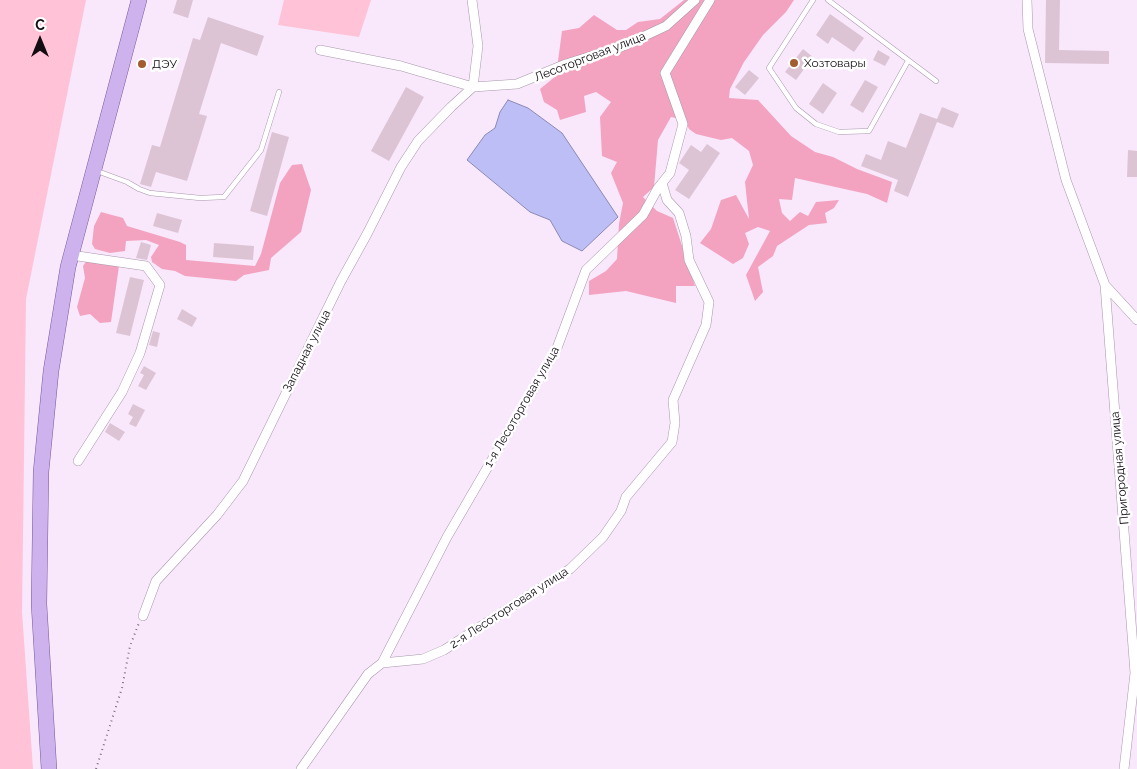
<!DOCTYPE html>
<html>
<head>
<meta charset="utf-8">
<style>
  body { margin:0 }
  #map { position:relative; width:1137px; height:769px; overflow:hidden; background:#f9e7fc; font-family:Raleway,sans-serif }
  canvas { display:block }
  .north { position:absolute; left:15px; top:15px; width:50px; height:50px; -webkit-text-stroke:4px #fff; paint-order:stroke; rotate:0deg; font-size:14px; font-weight:700; line-height:20px; text-align:center; color:#120c13 }
  .north::after { content:''; display:block; margin:auto; width:18px; height:22px; background:#120c13; clip-path:polygon(50% 0,100% 100%,50% 72%,0 100%) }
</style>
</head>
<body>
<div id="map">
<canvas width="1137" height="769"></canvas>
<div class="north">С</div>
</div>
<script>
const c = document.querySelector('canvas').getContext('2d');
c.lineJoin = 'round';
function fill(path, color) {
  c.fillStyle = color;
  c.fill(path, 'evenodd');
}
function poly(rows) {
  const path = new Path2D();
  for (const r of rows) {
    path.moveTo(r[0], r[1]);
    for (let i = 2; i < r.length; i += 2) path.lineTo(r[i], r[i + 1]);
  }
  return path;
}
function strokePath(path, color, width, dash) {
  c.strokeStyle = color;
  c.lineWidth = width;
  c.lineCap = dash ? 'butt' : 'round';
  c.setLineDash(dash || []);
  c.stroke(path);
}
function write(font, color, halo, rows, align = 'center') {
  c.font = font + ' Raleway,sans-serif';
  c.lineWidth = 5;
  c.setLineDash([]);
  c.textBaseline = 'middle';
  c.strokeStyle = halo;
  c.fillStyle = color;
  for (const [text, x, y, turn = 0] of rows) {
    c.save();
    c.translate(x, y);
    c.rotate((+turn || 0) * Math.PI / 180);
    c.textAlign = isNaN(turn) ? turn : align;
    if (halo) c.strokeText(text, 0, 0);
    c.fillText(text, 0, 0);
    c.restore();
  }
}
fill(poly([
  [0,0,86,0,26,299,22,612,33,769,0,769],
  [284,0,371,0,359,37,278,25]
]), '#ffc2d6');
fill(poly([
  [684,0,794,0,786,12,763,35,744,62,730,89,729,98,758,100,791,136,815,152,833,157,857,169,892,182,887,203,867,194,795,178,792,200,779,199,782,213,790,221,800,212,808,216,816,202,839,200,834,208,825,213,827,223,809,225,777,246,773,256,758,267,763,292,755,301,746,275,770,231,758,227,745,233,749,244,743,258,733,264,700,243,711,229,721,200,736,195,749,219,745,182,753,165,749,151,732,138,721,140,696,134,689,129,685,120,671,117,658,140,654,187,643,197,657,211,673,218,695,286,676,286,676,303,626,291,589,295,589,281,606,271,617,259,619,224,623,203,611,173,617,162,602,156,600,117,611,102,596,92,584,96,586,112,560,120,557,110,544,102,540,89,556,76,562,31,579,28,594,15,617,30,626,30,638,22,660,19],
  [302,164,311,190,301,232,271,258,269,270,244,275,236,281,185,276,175,271,162,269,152,262,151,257,159,245,146,240,126,241,125,251,110,253,95,249,92,244,94,226,101,212,123,218,127,226,180,242,186,245,186,260,255,266,261,254,280,183,292,165],
  [87,260,119,266,111,322,100,323,90,314,80,316,77,307,85,278,83,266]
]), '#f3a3bf');
const water = poly([
  [508,100,528,108,562,133,618,217,582,251,562,241,550,220,530,212,467,160,485,135,495,128,500,112,508,100]
]);
fill(water, '#bebef7');
strokePath(water, '#8a89b3', 1);
fill(poly([
  [177,0,193,0,188,18,173,13],
  [1046,0,1060,0,1059,50,1109,51,1109,64,1045,63],
  [830,14,864,38,854,52,832,37,828,44,816,35],
  [208,17,264,36,257,56,221,43,199,114,207,116,187,181,156,172,151,187,140,184,152,145,160,147,193,38,200,40],
  [803,49,813,57,796,80,785,72],
  [878,50,890,57,885,66,873,60],
  [749,70,759,78,745,95,735,87],
  [865,80,878,87,863,113,850,105],
  [823,83,837,93,823,114,809,104],
  [406,87,424,97,389,161,371,151],
  [942,107,959,114,953,128,937,122,908,197,894,191,898,180,861,166,866,154,881,160,888,141,906,148,920,113,937,119],
  [272,132,289,137,267,216,250,211],
  [707,144,720,153,689,199,675,190,689,170,679,163,691,145,701,152],
  [1128,150,1137,151,1137,177,1127,177],
  [157,213,182,220,178,233,153,226],
  [141,242,151,245,147,260,136,258],
  [214,243,254,246,253,260,213,257],
  [130,277,144,280,130,336,116,333],
  [182,309,197,318,192,327,177,319],
  [153,331,160,333,157,347,149,345],
  [144,366,156,373,146,390,138,386,144,375,140,373],
  [133,404,145,410,136,427,129,424,133,417,128,414],
  [110,423,125,432,119,441,105,432]
]), '#dcc4d4');
const service = poly([
  [813,0,769,68,796,108,816,124,839,132,869,131,908,61],
  [828,0,936,81],
  [97,171,127,182,139,189,150,193,200,198,224,197,261,150,279,92]
]);
const minor = poly([
  [472,0,478,46,473,87],
  [1027,0,1028,29,1066,180,1105,285,1137,320],
  [320,50,401,66,473,87,517,84,566,64,621,47,666,26,695,0],
  [71,255,146,266,160,285,140,353,122,392,78,461],
  [1105,285,1135,673,1124,769],
  [143,616,156,581,217,515,243,481,341,281,367,234,401,167,418,141,451,107,473,87],
  [382,663,447,537,557,348,586,270,643,215,658,188,670,173,683,124,665,73,710,0],
  [301,769,368,674,382,663,423,659,444,650,570,569,603,537,621,511,626,497,672,442,675,423,673,400,706,325,709,302,689,260,686,236,679,213,667,200,662,183]
]);
const primary = poly([
  [49,769,39,604,41,472,51,371,68,267,139,0]
]);
strokePath(service, '#a898ab', 5.5);
strokePath(minor, '#a898ab', 10);
strokePath(primary, '#75579a', 16);
strokePath(poly([
  [96,769,122,688,130,646,139,623]
]), '#7b6f7d', 2, [1, 4]);
strokePath(service, '#fff', 4.5);
strokePath(minor, '#fff', 9);
strokePath(primary, '#cdb2ee', 15);
for (const [x, y, r, color] of [
  [794,63,5,"#a15c2f"],
  [142,64,5,"#a15c2f"]
]) {
  const dot = new Path2D();
  dot.arc(x, y, r, 0, 2 * Math.PI);
  c.fillStyle = color;
  c.fill(dot);
  strokePath(dot, '#fff', 2);
}
write('12px', '#120c13', '#fff', [
  ["Лесоторговая улица",590,57,-21],
  ["Западная улица",307,351,-63],
  ["1-я Лесоторговая улица",522,407,-60],
  ["Пригородная улица",1120,468,-95],
  ["2-я Лесоторговая улица",509,608,-33]
]);
write('12px', '#120c13', '#fff', [
  ["Хозтовары",804,63],
  ["ДЭУ",152,64]
], 'left');
</script>
</body>
</html>
